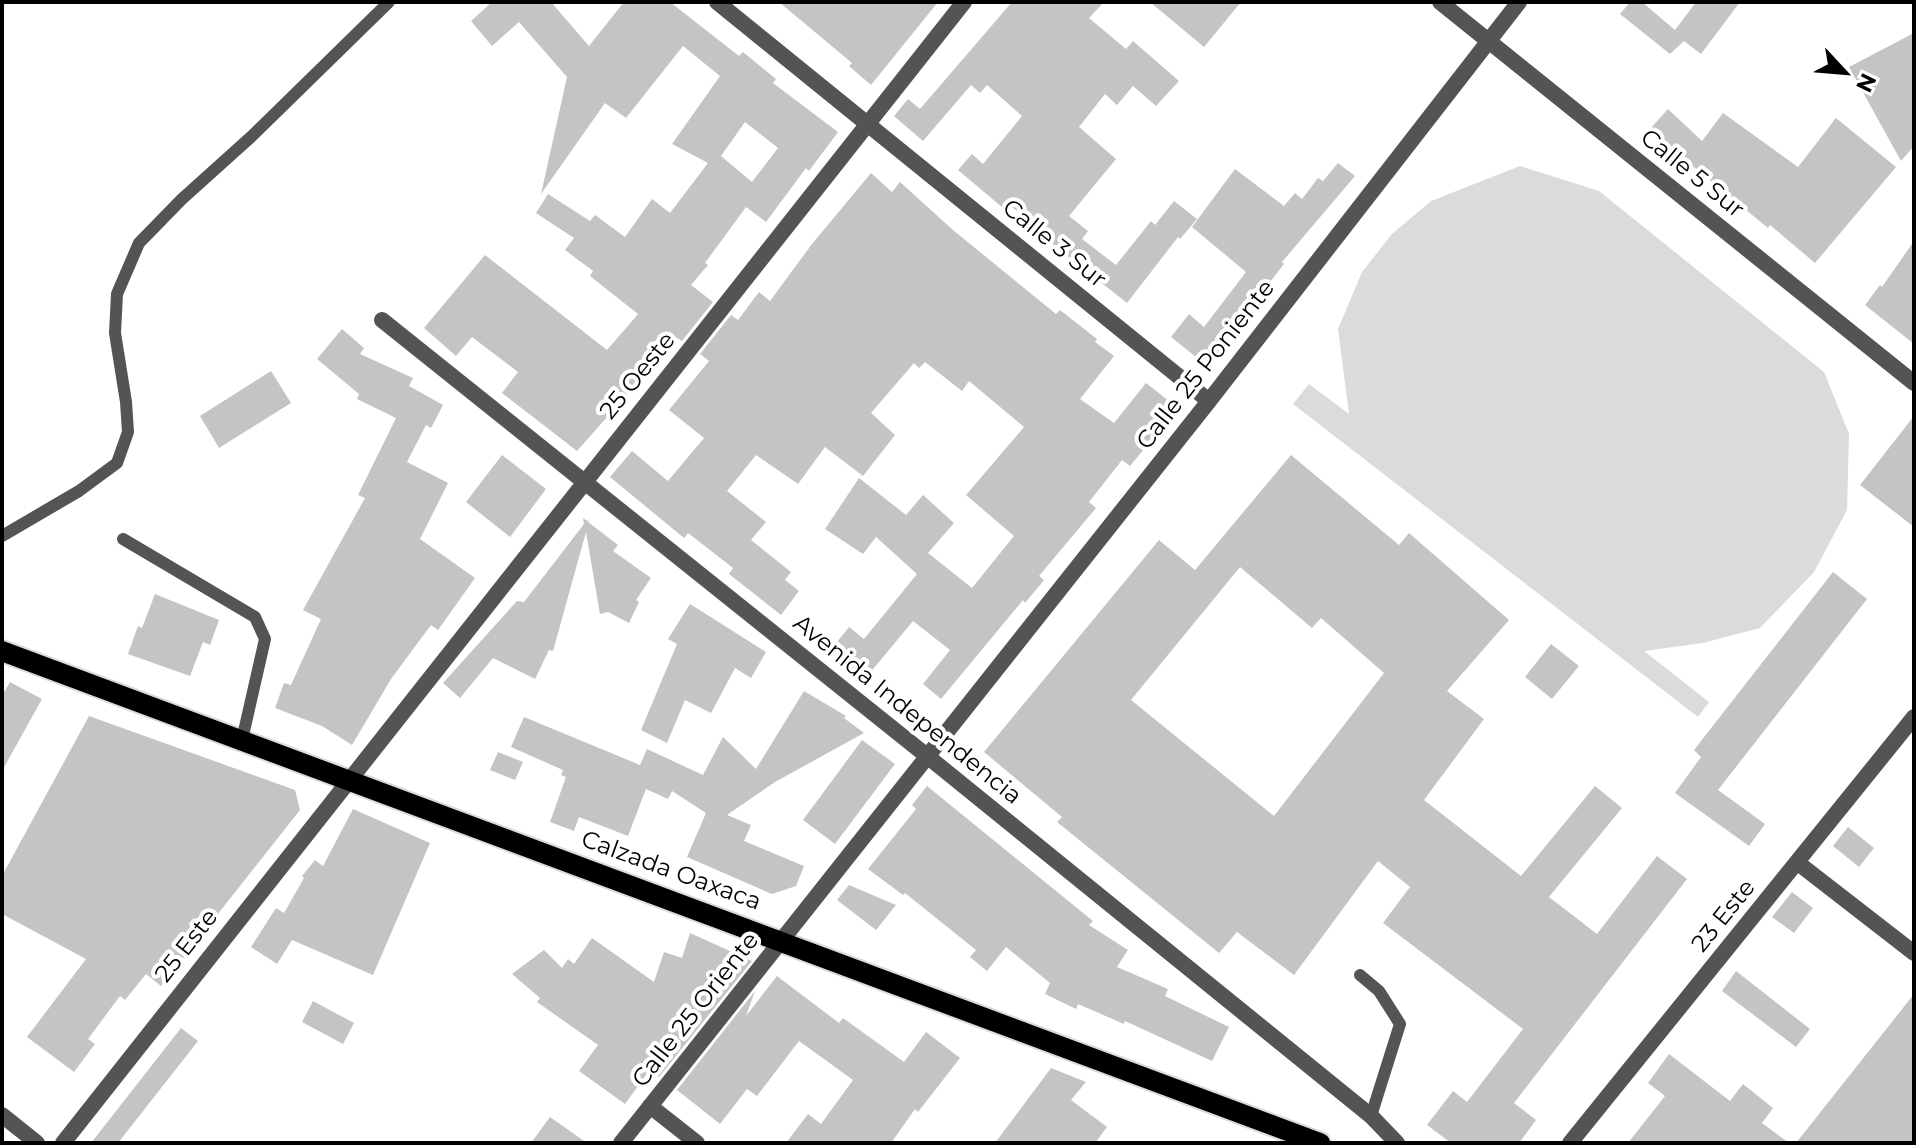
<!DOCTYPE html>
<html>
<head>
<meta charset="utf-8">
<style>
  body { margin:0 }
  #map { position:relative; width:1916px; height:1145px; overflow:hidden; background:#fff; font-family:Montserrat,sans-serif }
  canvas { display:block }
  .frame { position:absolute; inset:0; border:4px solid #000; pointer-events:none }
  .north { position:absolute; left:1804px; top:32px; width:80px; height:80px; -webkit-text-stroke:6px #fff; paint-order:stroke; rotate:116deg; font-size:22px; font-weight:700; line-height:32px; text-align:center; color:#000 }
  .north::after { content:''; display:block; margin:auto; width:28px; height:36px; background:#000; clip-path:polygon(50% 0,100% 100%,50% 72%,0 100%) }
</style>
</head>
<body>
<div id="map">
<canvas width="1916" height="1145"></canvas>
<div class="frame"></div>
<div class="north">N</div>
</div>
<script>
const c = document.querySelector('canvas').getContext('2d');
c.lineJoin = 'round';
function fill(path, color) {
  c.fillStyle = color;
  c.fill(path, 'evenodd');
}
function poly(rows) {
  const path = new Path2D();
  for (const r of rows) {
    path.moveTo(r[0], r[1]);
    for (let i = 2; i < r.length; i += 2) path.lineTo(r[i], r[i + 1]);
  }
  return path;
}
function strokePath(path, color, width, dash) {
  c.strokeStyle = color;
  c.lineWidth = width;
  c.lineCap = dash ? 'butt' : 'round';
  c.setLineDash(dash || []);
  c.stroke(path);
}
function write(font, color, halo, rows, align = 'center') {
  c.font = font + ' Montserrat,sans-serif';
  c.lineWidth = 8;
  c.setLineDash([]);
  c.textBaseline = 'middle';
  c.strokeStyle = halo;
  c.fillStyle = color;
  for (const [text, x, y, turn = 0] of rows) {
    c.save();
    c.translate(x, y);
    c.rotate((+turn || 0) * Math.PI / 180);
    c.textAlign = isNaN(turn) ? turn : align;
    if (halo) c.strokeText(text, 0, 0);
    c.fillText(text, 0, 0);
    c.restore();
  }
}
fill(poly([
  [1520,166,1599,191,1824,372,1849,434,1847,510,1814,572,1760,628,1703,643,1644,651,1709,702,1698,717,1293,404,1309,384,1349,414,1338,329,1362,272,1392,234,1431,201]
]), '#dbdbdb');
fill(poly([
  [492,2,551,2,589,46,624,2,670,2,739,56,743,52,776,79,773,83,838,132,809,171,806,168,766,222,746,207,705,263,708,265,691,285,713,302,682,341,677,338,577,451,502,393,518,372,472,337,456,356,424,328,485,255,607,350,638,314,590,276,593,271,565,250,574,238,536,213,548,194,590,221,595,215,625,237,652,199,670,213,708,163,672,144,720,76,683,46,626,118,605,103,541,194,567,77,519,22,492,46,471,21],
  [745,122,778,148,752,182,721,156],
  [779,2,938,2,871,85,849,66,852,63],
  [1012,2,1104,2,1089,18,1126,49,1133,41,1179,81,1156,106,1133,86,1117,105,1105,94,1079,127,1116,159,1069,216,1088,231,1082,239,1116,265,1151,221,1155,225,1174,201,1197,219,1180,239,1178,237,1127,303,1051,243,1053,240,1007,203,1003,208,958,170,972,154,983,164,1022,116,987,85,980,93,971,85,923,141,894,116,908,99,920,109],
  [1150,2,1241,2,1204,47],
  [1630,2,1642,2,1675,30,1696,2,1740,2,1701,54,1684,41,1670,54,1620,14],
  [1914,33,1914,146,1901,161,1849,67],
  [1668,109,1702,141,1723,113,1798,167,1836,118,1896,167,1815,263,1770,225,1768,228,1649,130],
  [1338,163,1355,176,1282,262,1284,264,1243,317,1245,320,1206,365,1171,337,1189,314,1204,327,1246,272,1192,227,1235,169,1284,206,1295,193,1302,199,1318,178,1323,181],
  [871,173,892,192,900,182,953,230,1056,314,1060,310,1097,339,1095,342,1114,356,1080,399,1114,423,1146,383,1178,408,1130,466,1122,460,1089,502,1096,508,1039,576,1044,580,1025,603,1023,600,941,699,923,684,950,650,913,621,864,680,829,652,849,627,864,639,917,574,876,537,863,554,825,529,859,478,906,515,923,495,954,523,928,553,972,588,1014,536,966,495,1024,427,969,381,962,391,925,362,919,368,914,363,871,413,895,435,863,476,825,447,798,484,756,455,727,491,766,522,751,540,791,572,785,580,799,591,781,615,729,574,733,568,688,533,684,538,610,477,632,451,668,481,704,438,669,410,709,361,700,354,731,315,738,320,759,292,770,301,812,244],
  [1914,241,1914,344,1865,305,1880,285,1882,287],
  [342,329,364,348,360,354,413,378,409,386,443,405,431,428,426,425,407,462,448,483,420,539,475,578,438,630,431,625,391,679,352,745,322,726,275,708,284,683,291,685,321,619,303,610,365,498,358,495,396,418,357,399,359,394,317,359],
  [271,371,291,403,219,448,200,416],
  [1914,416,1914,527,1860,485],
  [502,455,546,489,510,537,466,502],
  [1291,455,1399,545,1409,533,1509,620,1447,691,1484,719,1424,800,1521,876,1595,786,1622,808,1549,897,1597,934,1657,856,1687,879,1514,1103,1536,1120,1519,1143,1451,1143,1427,1125,1453,1091,1467,1102,1523,1029,1383,923,1410,887,1378,861,1294,975,1237,932,1219,953,1057,822,1062,817,984,752,1159,540,1195,570],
  [1240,567,1312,628,1321,618,1384,673,1274,816,1131,700],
  [583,518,587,521,589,519,588,522,618,545,613,551,651,578,636,600,639,602,629,623,608,612,600,614,586,532,553,651,549,650,535,679,493,658,460,698,443,683,517,601,524,602,584,524],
  [1833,572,1867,599,1718,790,1765,824,1749,846,1675,793,1701,757,1694,750],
  [155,594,219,620,210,645,203,642,190,676,128,654,138,626,142,628],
  [690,604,766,652,751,678,735,668,711,713,685,700,667,743,641,730,677,644,668,639],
  [1551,644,1579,666,1552,699,1525,677],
  [10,682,42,699,2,771,2,696],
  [804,691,846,716,844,718,864,733,775,782,727,815,751,825,744,841,804,866,796,886,772,894,687,857,706,813,672,791,668,799,646,789,628,836,579,817,574,831,550,822,566,777,561,775,563,770,511,747,524,717,640,765,647,749,703,775,723,737,756,769],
  [89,716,295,790,300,810,161,986,146,974,125,1000,120,996,88,1039,95,1044,74,1072,27,1037,86,959,2,914,2,876],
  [862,740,895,764,835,844,803,820],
  [498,752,523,762,515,780,490,770],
  [927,786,1093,921,1089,925,1128,950,1117,967,1168,989,1165,996,1229,1027,1212,1061,1125,1021,1124,1024,1078,1004,1076,1009,1045,994,1050,983,1006,947,987,971,970,957,976,950,905,893,903,895,868,869,916,809,912,805],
  [353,809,430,843,373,975,292,940,277,964,251,947,276,908,284,913,304,878,302,876,315,860,323,866],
  [1848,827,1874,848,1859,867,1833,846],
  [849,885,896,905,876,930,837,900],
  [1792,892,1813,908,1794,933,1772,917],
  [690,933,752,961,659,1077,649,1071,625,1104,579,1071,598,1045,537,1002,540,998,512,974,544,950,562,968,568,959,574,964,592,938,654,982,664,952,682,958],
  [1736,971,1810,1029,1796,1047,1722,991],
  [777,976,839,1023,843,1018,904,1062,926,1032,960,1058,918,1112,915,1109,891,1143,786,1143,808,1114,821,1124,853,1080,799,1041,757,1096,747,1089,720,1124,677,1090,755,991,746,1016],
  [1914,994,1914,1143,1796,1143],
  [313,1001,354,1023,343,1044,302,1022],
  [181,1028,198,1041,118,1143,91,1143],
  [1669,1054,1730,1101,1743,1084,1773,1108,1762,1123,1789,1143,1628,1143,1665,1096,1648,1083],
  [1051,1068,1086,1082,1071,1100,1107,1127,1095,1143,995,1143],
  [550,1117,587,1143,531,1143]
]), '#c4c4c4');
const primary = poly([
  [2,651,1320,1143]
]);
strokePath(primary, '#dbdbdb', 24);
strokePath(poly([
  [2,536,79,491,117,463,128,432,126,402,115,333,117,294,139,243,182,199,252,136,389,2],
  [123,539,255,617,265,639,242,740],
  [1360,975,1379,991,1400,1024,1371,1116]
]), '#545454', 12);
strokePath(poly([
  [717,2,1209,401],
  [1440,2,1914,383],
  [382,320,927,756,1371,1116,1397,1143],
  [1798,863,1914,953],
  [650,1106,697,1143],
  [2,1115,37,1143],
  [63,1143,964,2],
  [621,1143,1209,401,1519,2],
  [1570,1143,1914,717]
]), '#545454', 16);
strokePath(primary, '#000', 20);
write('24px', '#000', '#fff', [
  ["Calle 5 Sur",1692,174,39],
  ["Calle 3 Sur",1054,244,39],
  ["Calle 25 Poniente",1206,365,-52],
  ["25 Oeste",638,376,-51],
  ["Avenida Independencia",907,710,39],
  ["Calzada Oaxaca",671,871,20],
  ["23 Este",1724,916,-51],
  ["25 Este",187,946,-52],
  ["Calle 25 Oriente",696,1010,-52]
]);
</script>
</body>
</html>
